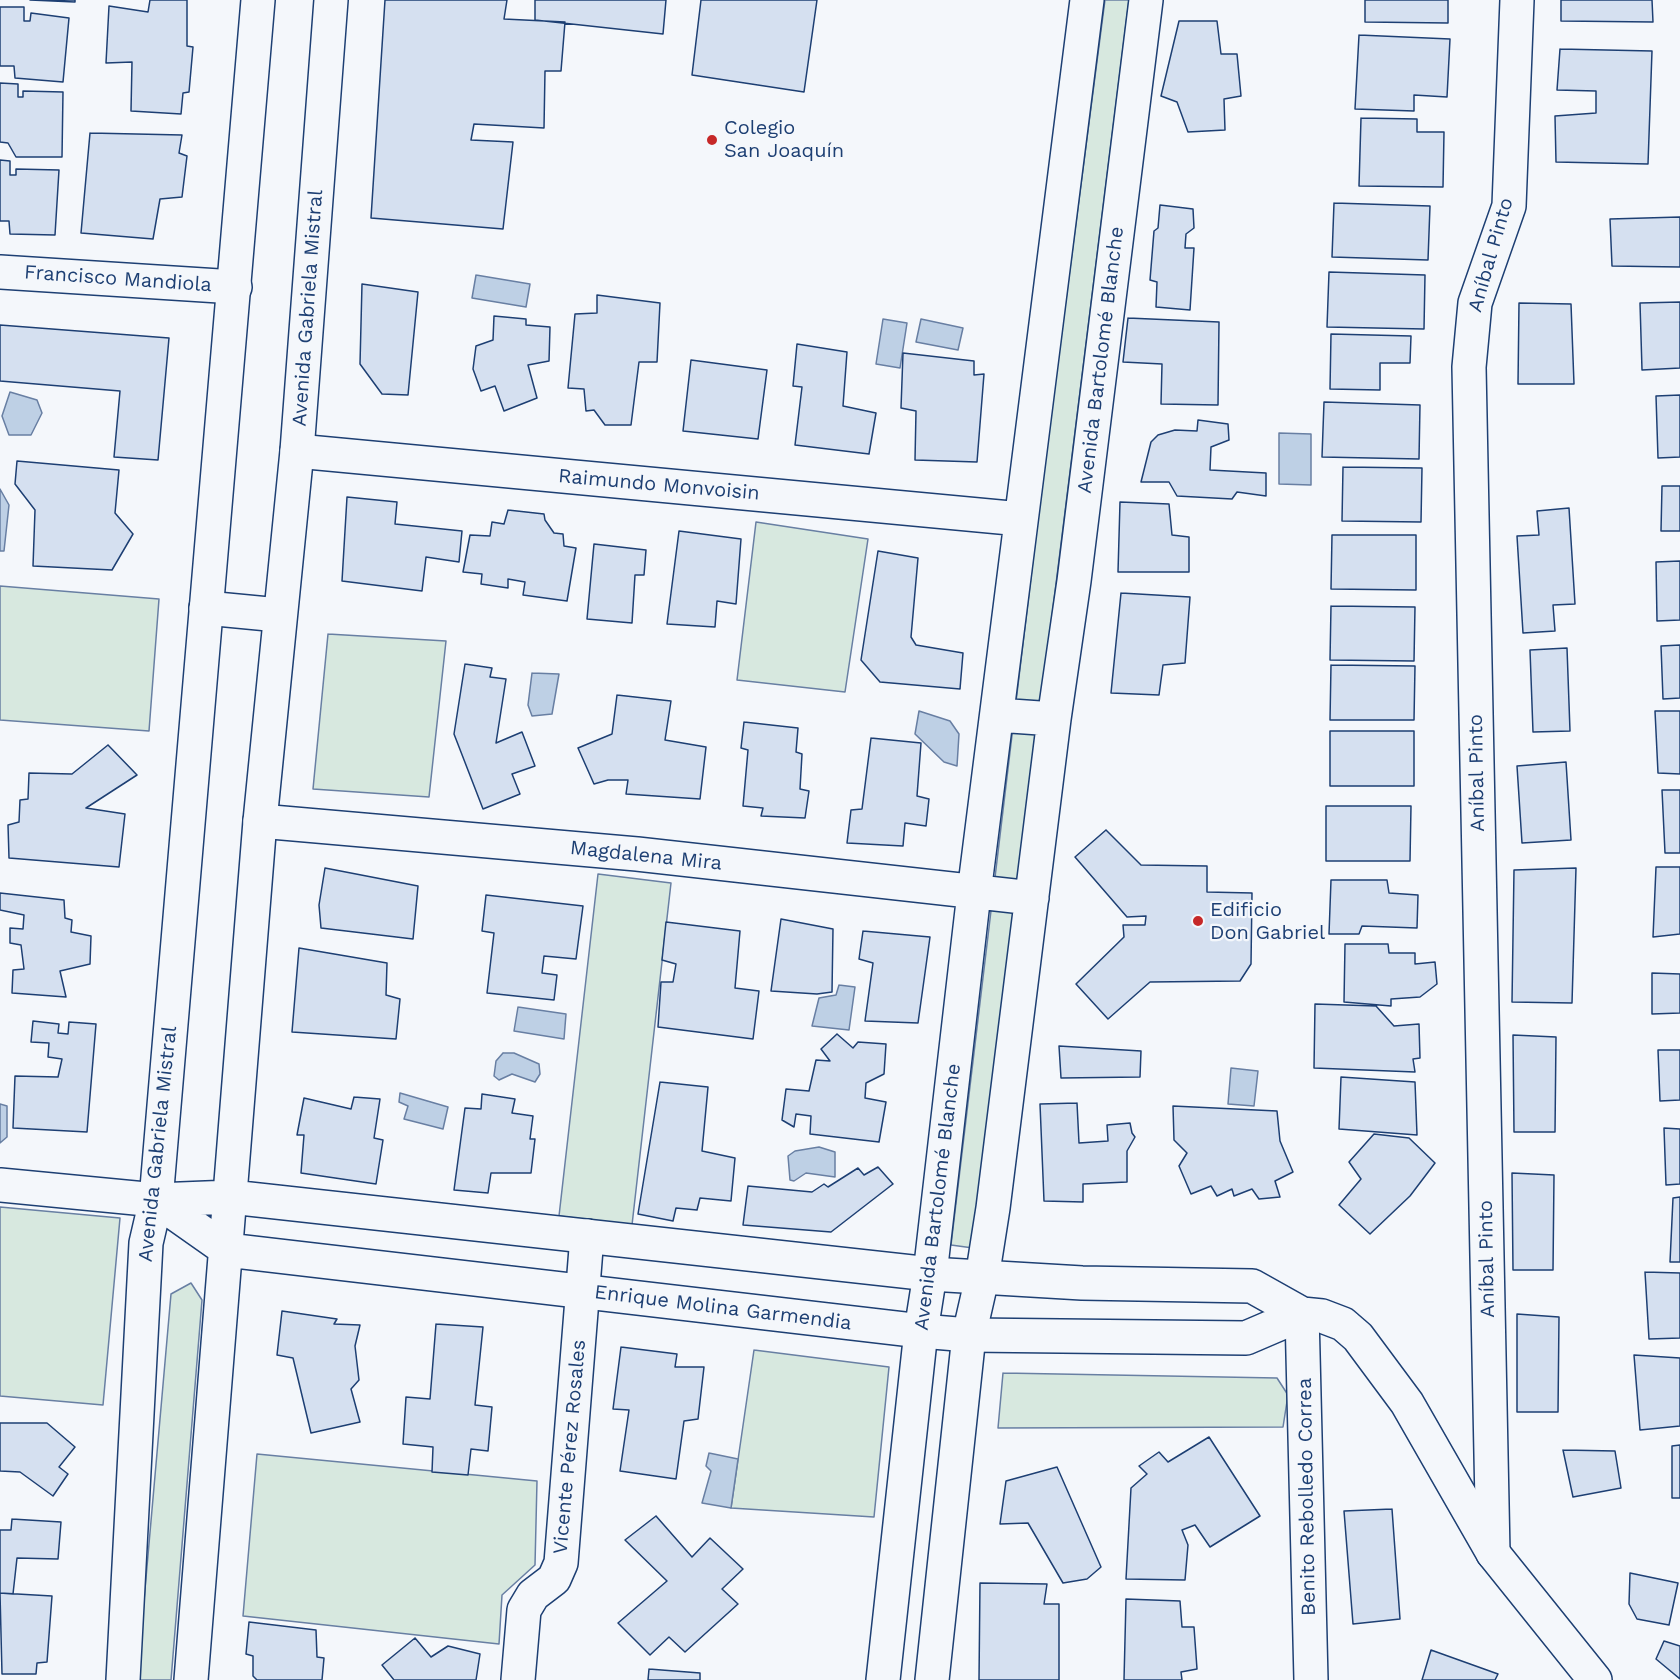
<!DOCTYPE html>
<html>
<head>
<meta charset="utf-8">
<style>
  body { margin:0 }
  canvas { display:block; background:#f4f7fb }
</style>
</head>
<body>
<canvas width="1680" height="1680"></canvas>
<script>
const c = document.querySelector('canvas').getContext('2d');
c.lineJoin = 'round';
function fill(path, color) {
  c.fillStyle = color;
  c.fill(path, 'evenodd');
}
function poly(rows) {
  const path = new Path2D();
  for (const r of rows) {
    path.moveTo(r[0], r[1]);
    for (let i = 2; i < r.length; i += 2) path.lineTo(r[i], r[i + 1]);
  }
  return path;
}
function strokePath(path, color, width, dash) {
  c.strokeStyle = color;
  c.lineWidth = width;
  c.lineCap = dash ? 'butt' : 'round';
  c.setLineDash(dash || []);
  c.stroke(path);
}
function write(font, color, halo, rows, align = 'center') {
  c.font = font + ' "Work Sans",sans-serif';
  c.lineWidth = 4.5;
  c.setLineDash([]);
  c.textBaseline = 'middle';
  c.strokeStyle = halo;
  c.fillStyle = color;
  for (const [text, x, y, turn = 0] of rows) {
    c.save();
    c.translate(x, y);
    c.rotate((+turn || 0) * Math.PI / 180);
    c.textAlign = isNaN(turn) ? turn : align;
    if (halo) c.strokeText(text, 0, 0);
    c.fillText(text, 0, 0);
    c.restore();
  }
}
const green = poly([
  [1105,0,1129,0,973,1248,951,1245,1044,468,1105,0],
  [756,522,868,539,845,692,737,680,756,522],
  [0,586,159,599,149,731,0,720,0,586],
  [328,634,446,641,429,797,313,789,328,634],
  [598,874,671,883,632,1225,559,1216,598,874],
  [0,1207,120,1218,103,1405,0,1396,0,1207],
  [191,1283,202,1300,171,1680,137,1680,171,1294,191,1283],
  [754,1350,889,1367,874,1517,731,1508,754,1350],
  [1003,1373,1277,1378,1288,1395,1283,1427,998,1428,1003,1373],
  [257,1454,537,1481,535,1565,502,1595,499,1644,243,1616,257,1454]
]);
fill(green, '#d7e8df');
strokePath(green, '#687fa3', 1.5);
const water = poly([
  [476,275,530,284,526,307,472,298,476,275],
  [883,319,907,323,900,368,876,364,883,319],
  [921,319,963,328,958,350,916,342,921,319],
  [10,392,37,400,42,413,31,435,9,435,2,416,10,392],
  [1279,433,1311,434,1311,485,1279,484,1279,433],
  [0,489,9,505,4,551,0,551,0,489],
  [532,673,559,674,552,714,532,716,528,705,532,673],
  [919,711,950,721,959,734,957,766,944,762,915,734,919,711],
  [839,985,855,987,849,1030,812,1026,819,998,836,995,839,985],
  [518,1007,566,1014,564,1039,514,1031,518,1007],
  [503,1053,514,1053,539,1064,540,1074,535,1082,512,1074,499,1080,494,1076,496,1061,503,1053],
  [1231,1068,1258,1071,1254,1106,1228,1104,1231,1068],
  [400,1093,448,1107,443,1129,404,1119,408,1106,399,1102,400,1093],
  [0,1104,7,1106,7,1137,0,1143,0,1104],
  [819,1147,835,1152,835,1177,806,1173,794,1181,790,1180,788,1156,795,1151,819,1147],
  [709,1453,738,1459,731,1508,702,1503,711,1471,706,1466,709,1453]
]);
fill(water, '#bed0e5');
strokePath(water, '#687fa3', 1.5);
const building = poly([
  [30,0,75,0,75,2,30,0],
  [150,0,187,0,187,46,193,47,189,92,183,93,181,114,131,111,132,62,106,63,109,6,148,12,150,0],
  [385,0,507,0,504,19,565,22,561,71,545,71,544,128,474,124,471,140,513,142,503,229,371,218,385,0],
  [535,0,666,0,663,34,535,20,535,0],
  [701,0,817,0,804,92,692,75,701,0],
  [1365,0,1448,0,1448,23,1365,22,1365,0],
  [1561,0,1652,0,1653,22,1561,21,1561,0],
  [0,7,24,7,24,21,30,21,31,13,69,18,63,82,15,78,14,66,0,66,0,7],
  [1179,21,1217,21,1221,54,1237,54,1241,96,1224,99,1225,130,1188,132,1177,102,1161,96,1179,21],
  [1359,35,1450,39,1447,97,1414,95,1414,111,1355,109,1359,35],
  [1560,49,1652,51,1648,164,1556,162,1555,116,1596,113,1596,91,1557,90,1560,49],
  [0,83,18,84,18,97,23,97,23,91,63,92,62,157,16,157,8,143,0,142,0,83],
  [1361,118,1417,119,1417,132,1444,132,1443,187,1359,186,1361,118],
  [90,133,182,135,179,153,187,156,182,197,160,199,153,239,81,233,90,133],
  [0,160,10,161,10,175,16,175,16,169,59,170,55,235,10,234,9,221,0,221,0,160],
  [1334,203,1430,206,1428,260,1332,257,1334,203],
  [1160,205,1193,209,1194,228,1186,234,1185,248,1194,248,1190,310,1156,307,1157,282,1150,280,1154,231,1158,228,1160,205],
  [1680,217,1680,267,1612,266,1610,219,1680,217],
  [1329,272,1425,275,1424,329,1327,327,1329,272],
  [362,284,418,292,408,395,382,394,360,364,362,284],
  [597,295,660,303,657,362,639,362,631,425,605,425,594,410,586,411,584,389,568,388,575,314,597,313,597,295],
  [1680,302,1680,368,1642,370,1640,303,1680,302],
  [1519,303,1571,304,1574,384,1518,384,1519,303],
  [494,316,526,319,526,325,550,327,549,361,528,365,537,398,504,411,495,386,481,391,473,369,476,346,493,340,494,316],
  [1128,318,1219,322,1218,405,1161,404,1162,364,1123,362,1128,318],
  [0,325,169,338,158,460,114,457,120,391,0,381,0,325],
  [1331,334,1411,336,1410,363,1380,363,1380,390,1330,389,1331,334],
  [797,344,847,352,843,406,876,413,869,454,795,445,802,387,793,386,797,344],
  [903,353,974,361,974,375,984,374,977,462,915,460,916,411,901,408,903,353],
  [691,360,767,370,758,439,683,431,691,360],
  [1680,395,1680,457,1658,458,1656,396,1680,395],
  [1324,402,1420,405,1419,459,1322,457,1324,402],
  [1198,420,1228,424,1229,440,1211,447,1210,470,1266,473,1266,496,1237,492,1232,499,1177,496,1169,482,1141,482,1151,442,1158,435,1175,430,1197,431,1198,420],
  [17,461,119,470,115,513,133,534,112,570,33,566,35,510,15,484,17,461],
  [1343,467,1422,468,1421,522,1342,521,1343,467],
  [1662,486,1680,486,1680,531,1661,531,1662,486],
  [347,497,397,502,395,524,462,531,459,562,426,557,422,591,342,581,347,497],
  [1120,502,1169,504,1172,535,1189,537,1189,572,1118,572,1120,502],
  [1569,508,1575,604,1553,605,1555,631,1523,633,1517,536,1539,535,1537,511,1569,508],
  [508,510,544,514,545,520,554,533,563,534,564,546,576,548,567,601,523,595,525,582,508,579,508,588,481,584,482,574,463,572,470,535,490,536,492,522,504,524,508,510],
  [679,531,741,539,736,604,717,601,715,627,667,624,679,531],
  [1332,535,1416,535,1416,590,1331,589,1332,535],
  [594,544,646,550,644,575,635,575,632,623,587,619,594,544],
  [878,551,918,558,911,637,916,645,963,653,960,689,880,682,861,660,878,551],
  [1680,561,1680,620,1657,621,1656,562,1680,561],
  [1121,593,1190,597,1185,663,1163,665,1159,695,1111,693,1121,593],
  [1331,606,1415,607,1414,661,1330,660,1331,606],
  [1680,645,1680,698,1663,699,1661,646,1680,645],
  [1567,648,1570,731,1533,732,1530,650,1567,648],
  [465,664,492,668,490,677,506,679,496,743,522,732,535,766,512,774,520,794,483,809,454,734,465,664],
  [1331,665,1415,666,1414,720,1330,720,1331,665],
  [617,695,671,701,665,740,706,747,700,799,626,794,628,780,608,780,594,784,578,748,612,734,617,695],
  [1655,711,1680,711,1680,774,1658,773,1655,711],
  [744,722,798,728,796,752,802,754,800,789,809,791,805,818,761,816,763,808,743,806,748,750,741,748,744,722],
  [1330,731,1414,731,1414,786,1330,786,1330,731],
  [871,738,921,743,917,796,929,799,926,826,905,823,903,846,847,843,851,810,862,809,871,738],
  [108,745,137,775,86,808,125,814,119,867,9,858,8,825,19,822,20,800,28,799,29,773,72,774,108,745],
  [1566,762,1571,840,1522,843,1517,766,1566,762],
  [1662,790,1680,790,1680,853,1665,853,1662,790],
  [1326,806,1411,806,1410,861,1326,861,1326,806],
  [1106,830,1141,865,1207,866,1207,892,1252,893,1251,964,1240,981,1150,982,1108,1019,1076,984,1124,937,1123,925,1145,925,1146,916,1127,917,1075,857,1106,830],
  [1656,867,1680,867,1680,934,1653,937,1656,867],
  [325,868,418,886,413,939,321,928,319,905,325,868],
  [1576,868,1572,1003,1512,1002,1514,870,1576,868],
  [1331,880,1387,880,1389,893,1418,895,1417,928,1362,926,1359,934,1329,934,1331,880],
  [0,893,64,900,65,918,72,920,71,932,91,936,90,964,60,971,66,997,12,993,13,970,24,969,21,945,10,943,10,928,23,929,24,915,0,910,0,893],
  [486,895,583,906,576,959,544,956,542,973,557,975,554,1000,487,993,494,933,482,931,486,895],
  [781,919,833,929,832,992,817,994,771,991,781,919],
  [666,922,740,931,735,988,759,991,753,1039,658,1027,661,982,673,982,676,964,662,960,666,922],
  [863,931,930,937,918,1023,865,1021,873,963,859,959,863,931],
  [1345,944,1388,944,1389,953,1415,953,1415,964,1435,962,1437,984,1420,997,1391,999,1391,1006,1344,1002,1345,944],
  [299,948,387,963,386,995,400,999,396,1039,292,1032,299,948],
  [1652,973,1680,974,1680,1013,1652,1014,1652,973],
  [1315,1004,1376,1006,1394,1026,1419,1024,1420,1058,1413,1059,1415,1072,1314,1068,1315,1004],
  [33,1021,59,1024,58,1033,68,1034,69,1022,96,1024,87,1132,13,1128,15,1076,58,1077,62,1059,48,1057,49,1043,31,1042,33,1021],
  [837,1034,853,1048,858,1042,886,1044,884,1074,866,1083,865,1098,886,1102,879,1142,810,1134,811,1116,796,1114,794,1127,782,1120,786,1089,809,1091,816,1060,830,1061,821,1049,837,1034],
  [1513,1035,1556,1037,1555,1132,1514,1132,1513,1035],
  [1059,1046,1141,1051,1140,1077,1061,1078,1059,1046],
  [1658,1050,1680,1050,1680,1100,1660,1101,1658,1050],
  [1341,1077,1415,1082,1417,1135,1339,1129,1341,1077],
  [660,1082,708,1087,702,1151,735,1158,731,1201,700,1198,697,1210,676,1208,673,1221,638,1214,660,1082],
  [482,1094,515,1099,512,1113,533,1116,530,1139,535,1139,531,1173,491,1173,488,1193,454,1190,465,1108,481,1109,482,1094],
  [354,1097,380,1099,374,1138,383,1140,376,1184,301,1173,304,1135,297,1135,304,1098,351,1109,354,1097],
  [1077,1103,1079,1143,1108,1141,1107,1125,1130,1123,1132,1133,1135,1137,1127,1151,1127,1182,1083,1184,1083,1202,1044,1201,1040,1104,1077,1103],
  [1173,1106,1277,1111,1280,1141,1293,1172,1275,1181,1280,1197,1259,1199,1252,1189,1234,1196,1232,1189,1217,1196,1211,1186,1191,1194,1179,1166,1187,1153,1174,1140,1173,1106],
  [1664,1128,1680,1129,1680,1184,1666,1185,1664,1128],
  [1374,1134,1409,1138,1435,1163,1410,1196,1370,1234,1339,1205,1361,1179,1349,1162,1374,1134],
  [878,1167,893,1184,831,1232,743,1225,748,1186,812,1192,824,1184,828,1187,858,1168,864,1175,878,1167],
  [1512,1173,1554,1175,1553,1270,1513,1270,1512,1173],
  [1680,1197,1680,1262,1670,1262,1673,1198,1680,1197],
  [1645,1272,1680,1273,1680,1338,1649,1339,1645,1272],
  [282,1311,337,1319,334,1324,360,1325,355,1346,359,1380,351,1389,360,1422,311,1433,293,1358,277,1355,282,1311],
  [1517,1314,1559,1317,1558,1412,1517,1412,1517,1314],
  [436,1324,483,1327,475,1405,492,1407,488,1451,471,1449,468,1475,432,1472,433,1447,403,1444,406,1397,430,1399,436,1324],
  [621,1347,677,1354,675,1367,704,1367,698,1419,684,1421,676,1479,620,1471,629,1410,613,1409,621,1347],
  [1634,1355,1680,1358,1680,1426,1640,1430,1634,1355],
  [0,1423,47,1423,75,1447,59,1467,68,1474,53,1496,20,1472,0,1471,0,1423],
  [1209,1437,1260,1516,1210,1547,1195,1525,1182,1530,1188,1545,1185,1580,1126,1579,1131,1488,1147,1474,1139,1466,1159,1452,1168,1462,1209,1437],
  [1680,1445,1680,1498,1672,1498,1672,1446,1680,1445],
  [1563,1450,1615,1451,1621,1488,1573,1497,1563,1450],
  [1057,1467,1101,1567,1087,1579,1063,1583,1028,1523,1000,1524,1006,1481,1057,1467],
  [1392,1509,1400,1619,1353,1624,1344,1511,1392,1509],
  [656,1516,692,1557,710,1538,743,1569,722,1589,738,1604,685,1652,669,1637,650,1655,618,1623,667,1581,625,1540,656,1516],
  [12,1519,61,1522,58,1559,17,1558,13,1594,0,1593,0,1530,11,1530,12,1519],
  [1630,1573,1678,1583,1669,1625,1637,1619,1629,1604,1630,1573],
  [980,1583,1047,1584,1044,1604,1059,1604,1059,1680,979,1680,980,1583],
  [0,1593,52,1596,47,1662,37,1663,36,1674,2,1674,0,1593],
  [1126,1599,1180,1601,1182,1627,1194,1627,1197,1669,1181,1672,1182,1680,1124,1680,1126,1599],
  [249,1622,316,1630,317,1657,324,1658,322,1680,257,1680,253,1676,253,1656,246,1654,249,1622],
  [415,1638,431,1657,448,1646,480,1654,476,1680,394,1680,382,1665,415,1638],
  [1664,1641,1680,1646,1680,1679,1656,1659,1664,1641],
  [1431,1650,1498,1674,1495,1680,1422,1680,1431,1650],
  [649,1669,700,1673,700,1680,648,1680,649,1669]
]);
fill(building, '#d5e0f0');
strokePath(building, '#1d3f73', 1.5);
const minor = poly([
  [0,272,235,287],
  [297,451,1021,519],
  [206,608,279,615],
  [997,715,1054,719],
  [260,821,637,854,1032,898],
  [0,1185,156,1200],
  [1302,1314,1311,1680],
  [1493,1553,1469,367,1475,303,1509,206,1517,0],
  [518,1680,524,1610,533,1595,554,1579,561,1563,587,1236],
  [883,1680,921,1331,930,1274,974,893,1087,0],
  [932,1680,969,1335,982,1278,993,1208,1054,719,1074,581,1146,0]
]);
const major = poly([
  [156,1200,231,1197,930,1274,1082,1283,1252,1286,1302,1314,1322,1316,1343,1324,1358,1337,1407,1403,1493,1553,1595,1680],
  [156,1200,227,1250,921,1331,969,1335,1246,1338,1302,1314],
  [123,1680,146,1243,156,1200,258,0],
  [191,1680,260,821,297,451,331,0]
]);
strokePath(minor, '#1d3f73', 36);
strokePath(major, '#1d3f73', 36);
strokePath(minor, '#f4f7fb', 33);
strokePath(major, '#f4f7fb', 33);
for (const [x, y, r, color] of [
  [712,140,6,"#c62828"],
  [1198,921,6,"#c62828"]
]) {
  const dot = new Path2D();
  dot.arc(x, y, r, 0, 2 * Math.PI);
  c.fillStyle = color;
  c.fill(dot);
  strokePath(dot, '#f4f7fb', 2);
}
write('20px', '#1d3f73', '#f4f7fb', [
  ["Colegio",724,128],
  ["San Joaquín",724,151],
  ["Edificio",1210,910],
  ["Don Gabriel",1210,933]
], 'left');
write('20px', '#1d3f73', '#f4f7fb', [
  ["Aníbal Pinto",1491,255,-74],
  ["Francisco Mandiola",118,279,4],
  ["Avenida Gabriela Mistral",308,308,-86],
  ["Avenida Bartolomé Blanche",1101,360,-83],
  ["Raimundo Monvoisin",659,485,5],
  ["Aníbal Pinto",1477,773,-91],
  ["Magdalena Mira",646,856,6],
  ["Avenida Gabriela Mistral",158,1144,-84],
  ["Avenida Bartolomé Blanche",938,1197,-83],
  ["Aníbal Pinto",1487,1259,-91],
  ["Enrique Molina Garmendia",723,1308,7],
  ["Vicente Pérez Rosales",570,1447,-85],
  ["Benito Rebolledo Correa",1307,1497,-91]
]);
</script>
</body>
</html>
